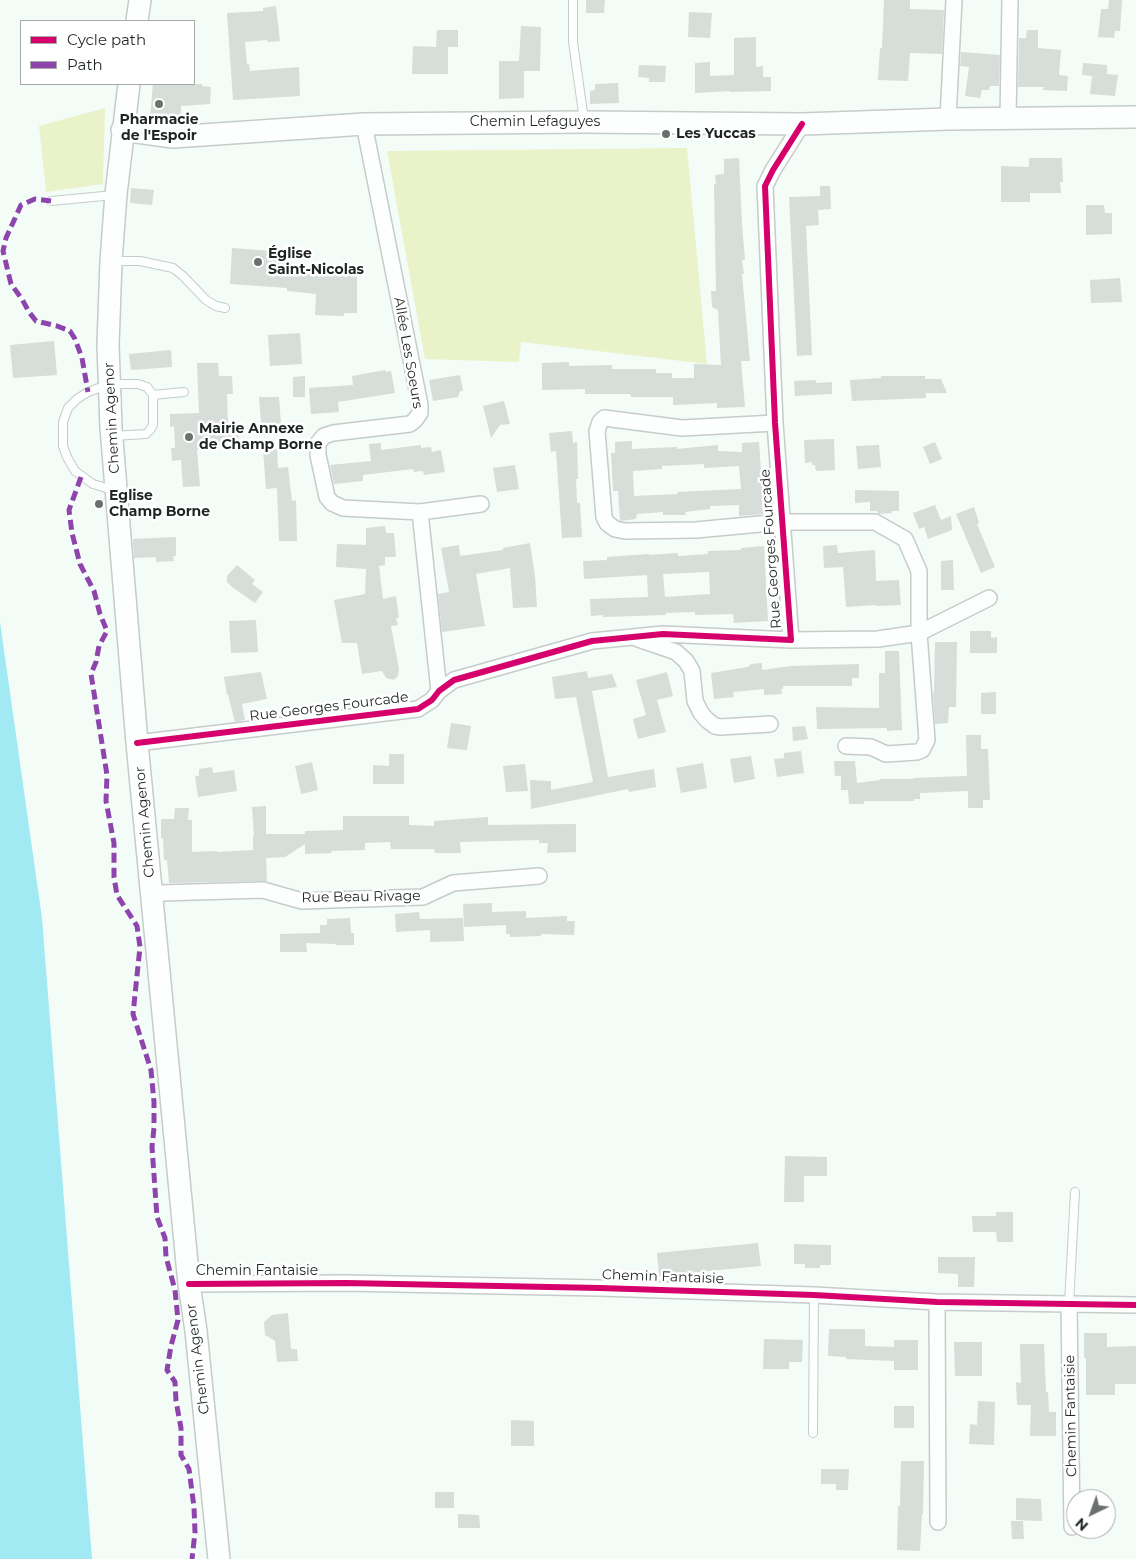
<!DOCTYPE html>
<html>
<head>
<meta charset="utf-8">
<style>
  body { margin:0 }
  #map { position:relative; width:1136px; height:1559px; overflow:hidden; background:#f4fcf8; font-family:Montserrat,sans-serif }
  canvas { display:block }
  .legend { position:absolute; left:20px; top:20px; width:175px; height:65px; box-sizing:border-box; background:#fff; border:1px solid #a5a8a7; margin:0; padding:6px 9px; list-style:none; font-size:15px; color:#1f2622 }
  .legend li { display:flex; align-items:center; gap:10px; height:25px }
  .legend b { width:25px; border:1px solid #a5a8a7 }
  .north { position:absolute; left:1066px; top:1489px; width:50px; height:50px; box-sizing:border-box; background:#fff; border:1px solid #a5a8a7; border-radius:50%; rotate:222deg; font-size:14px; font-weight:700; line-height:20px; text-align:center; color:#1f2622 }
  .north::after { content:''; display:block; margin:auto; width:18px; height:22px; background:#6a716d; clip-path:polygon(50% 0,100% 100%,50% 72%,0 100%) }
</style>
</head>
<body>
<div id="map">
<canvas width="1136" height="1559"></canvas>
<ul class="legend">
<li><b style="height:6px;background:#d6006c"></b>Cycle path</li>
<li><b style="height:6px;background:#8e44ad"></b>Path</li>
</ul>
<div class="north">N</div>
</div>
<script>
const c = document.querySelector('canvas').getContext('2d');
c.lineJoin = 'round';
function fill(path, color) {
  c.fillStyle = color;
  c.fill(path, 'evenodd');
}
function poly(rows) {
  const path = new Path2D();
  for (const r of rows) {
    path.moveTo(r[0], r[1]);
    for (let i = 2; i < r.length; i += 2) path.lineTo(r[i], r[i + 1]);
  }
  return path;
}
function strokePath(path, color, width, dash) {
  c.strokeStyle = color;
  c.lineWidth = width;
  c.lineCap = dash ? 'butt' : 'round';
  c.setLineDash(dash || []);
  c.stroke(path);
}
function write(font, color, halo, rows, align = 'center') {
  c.font = font + ' Montserrat,sans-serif';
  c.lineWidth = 5;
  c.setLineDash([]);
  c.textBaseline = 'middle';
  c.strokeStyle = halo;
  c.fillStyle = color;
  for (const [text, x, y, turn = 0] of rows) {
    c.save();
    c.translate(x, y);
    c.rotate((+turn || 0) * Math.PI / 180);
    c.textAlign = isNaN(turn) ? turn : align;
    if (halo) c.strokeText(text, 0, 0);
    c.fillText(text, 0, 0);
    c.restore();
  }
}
fill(poly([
  [105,108,103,184,46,192,39,126],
  [687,148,707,364,521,342,519,362,425,359,387,151]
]), '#eaf2c9');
fill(poly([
  [0,622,42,918,92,1559,0,1559]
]), '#a1eaf4');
fill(poly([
  [586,0,605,0,604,13,586,13],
  [884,0,910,0,910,9,944,10,942,54,910,53,908,81,878,80,880,48,882,48],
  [1109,0,1122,0,1120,31,1115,31,1114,38,1098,37,1101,9,1108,9],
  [276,6,280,41,268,42,267,40,245,42,247,64,249,64,250,71,299,67,300,96,233,100,227,13,263,11,263,8],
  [689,12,712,13,710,38,688,37],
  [521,26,541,27,540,71,524,71,524,98,499,99,499,61,519,61],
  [437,30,458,30,458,47,448,47,448,74,412,74,413,46,436,47],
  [1027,30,1038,30,1038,48,1061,50,1059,75,1068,76,1067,91,1043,90,1044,87,1018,87,1019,38,1026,38],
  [756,37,756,67,763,66,763,77,771,77,771,91,730,92,730,91,695,93,695,63,710,62,710,76,734,75,734,38],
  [961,52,1000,55,999,86,990,86,989,90,982,90,980,98,965,96,969,67,960,66],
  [1083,63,1107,65,1107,74,1118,75,1115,96,1090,94,1092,76,1082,75],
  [639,65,666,66,665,82,649,82,649,78,638,77],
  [618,83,619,103,590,104,590,91,595,90,595,84],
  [153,84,202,84,202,86,211,87,210,104,181,106,181,117,150,119],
  [739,158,742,224,745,260,742,260,744,274,742,274,750,361,741,361,745,407,717,408,717,403,673,405,673,397,631,397,630,394,585,394,585,389,542,390,542,363,569,362,569,366,612,365,612,369,656,369,656,373,672,373,672,378,694,378,694,364,721,365,718,310,712,307,711,291,716,291,714,184,716,184,715,175,724,174,724,159],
  [1029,158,1062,158,1063,182,1060,182,1061,193,1030,193,1030,202,1001,202,1001,166,1029,167],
  [820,186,830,186,831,209,818,210,819,225,806,226,812,355,797,356,789,197,820,196],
  [131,188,154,190,152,205,130,203],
  [1086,205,1104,205,1105,213,1112,213,1112,234,1086,235],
  [232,248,284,252,285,272,357,276,357,313,344,313,344,316,315,315,316,294,287,291,287,288,230,284],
  [1120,278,1122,302,1091,303,1090,280],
  [300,333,302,364,270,366,268,335],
  [54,341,57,375,13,378,10,345],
  [171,350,172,367,131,370,129,354],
  [197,363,218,363,219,376,232,376,233,394,227,394,228,427,238,427,239,445,204,448,204,450,197,450,200,486,183,487,181,460,172,461,171,448,175,448,174,426,170,427,170,414,199,413],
  [385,370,386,372,391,371,395,393,338,402,339,412,311,414,309,388,353,385,352,376],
  [460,375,463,391,460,391,458,397,433,401,429,380],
  [305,376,305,397,293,397,293,377],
  [881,376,925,376,925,379,941,379,947,393,926,393,926,398,852,401,850,380,881,378],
  [816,380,816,383,832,382,832,394,795,396,794,381],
  [259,397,279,397,281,424,261,424],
  [504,401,510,424,500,425,491,438,483,406],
  [572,431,573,443,577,442,578,479,576,479,577,503,580,503,582,537,562,538,556,451,551,452,549,433],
  [834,439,835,470,816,471,815,465,812,465,812,462,805,463,804,440],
  [632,441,632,449,677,447,677,449,718,445,718,451,742,452,742,443,759,442,764,514,739,516,739,505,710,506,710,509,685,512,686,515,663,515,663,512,637,514,636,519,620,521,618,491,613,491,611,453,615,453,615,442],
  [704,464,704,468,739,466,741,489,677,492,678,494,634,496,633,471,662,469,662,466],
  [935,442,942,459,930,464,923,447],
  [381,443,381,450,421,445,421,448,431,447,432,452,441,450,445,472,424,475,423,471,414,472,413,469,363,475,363,481,334,484,330,465,371,461,369,444],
  [879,445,881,467,858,469,856,446],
  [277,449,278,468,288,467,292,501,296,500,297,541,279,541,277,488,266,489,263,451],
  [515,465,519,489,497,492,493,468],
  [855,490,899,491,899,511,892,511,892,513,879,514,878,513,877,511,870,511,870,502,855,503],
  [935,505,941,520,951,516,952,530,928,539,924,527,919,529,913,513],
  [974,507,979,523,977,524,995,567,981,573,956,514],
  [385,526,386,533,394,533,396,557,385,557,385,565,379,566,383,599,396,596,399,618,396,618,398,625,391,626,399,669,398,676,394,680,386,678,382,671,362,674,357,643,342,643,334,600,365,594,366,569,336,567,337,544,366,545,366,528],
  [176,537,176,556,173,556,174,561,156,562,156,557,134,558,133,539],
  [530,543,535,576,537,607,513,608,510,568,476,574,485,626,442,632,438,594,449,592,441,548,459,545,460,556,503,550,503,548],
  [837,545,838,553,875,550,876,581,899,580,901,605,876,606,876,605,846,607,843,567,824,568,823,546],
  [764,546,768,621,734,623,733,614,695,615,695,612,666,613,666,615,603,617,603,615,591,616,590,599,648,597,647,575,584,579,583,561,607,560,607,557,649,554,649,555,678,553,678,556,708,554,708,551,741,550,741,548],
  [709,572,710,594,665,597,663,574],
  [953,560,954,590,941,590,941,561],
  [237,565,255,580,252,584,263,592,255,603,232,587,227,582,227,576],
  [256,620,258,652,231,653,229,621],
  [970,631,991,631,991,638,997,637,997,653,970,653],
  [935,642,957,642,956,707,949,707,948,723,935,724,933,693,934,692],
  [885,651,899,651,902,730,887,731,887,728,817,729,816,707,879,708,879,673,885,673],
  [762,663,762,670,791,666,859,664,859,678,852,678,852,686,783,686,783,689,781,689,782,694,764,695,764,689,733,692,734,697,714,699,711,673,748,667,751,664],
  [587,671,588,678,612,674,617,687,592,691,608,777,654,769,656,787,629,792,628,789,531,809,530,780,551,781,551,790,593,782,576,697,555,699,552,677],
  [261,672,267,699,242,704,245,720,235,722,228,694,227,695,224,677],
  [667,672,673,696,657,700,666,732,638,739,633,719,646,715,636,680],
  [996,692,996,714,981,714,981,693],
  [451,723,471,726,467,750,447,748],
  [805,726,808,739,793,741,792,727],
  [966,735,981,735,981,749,988,749,990,800,983,800,983,808,968,808,968,791,920,793,920,799,914,799,914,801,864,801,864,804,849,804,848,790,841,790,841,776,835,776,834,761,855,761,857,783,880,780,880,779,913,779,913,778,967,776],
  [801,751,804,773,777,777,774,759,784,758,784,753],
  [389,754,404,754,404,784,373,784,373,765,389,766],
  [751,756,755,779,734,783,730,759],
  [312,762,318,790,301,794,295,766],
  [703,763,707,788,681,793,676,768],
  [525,764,528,791,506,792,503,766],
  [212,767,213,773,234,770,237,791,198,797,195,776,199,776,199,769],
  [266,806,266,834,305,834,305,831,343,830,343,816,409,816,409,825,434,826,434,821,488,817,488,825,576,824,576,852,547,853,548,843,539,843,539,840,460,842,461,853,435,853,434,849,391,849,390,842,365,843,365,850,331,851,332,853,305,854,305,844,285,857,266,858,267,881,169,883,167,860,164,860,163,838,161,838,161,819,174,819,175,808,189,808,188,820,192,820,192,852,217,851,217,852,253,850,253,836,254,836,252,807],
  [492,903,492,912,526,911,526,918,567,916,567,921,575,921,574,935,541,934,541,936,510,937,510,934,506,934,506,925,464,927,463,904],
  [419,912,420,919,463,918,464,941,430,942,430,930,396,932,395,914],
  [350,918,351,933,354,933,354,945,336,945,336,944,306,943,307,952,280,952,280,934,320,933,320,925,327,925,327,919],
  [785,1156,827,1157,827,1176,804,1176,804,1202,784,1202],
  [996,1212,1013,1212,1013,1242,997,1242,996,1232,973,1232,972,1216,996,1216],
  [758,1243,761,1266,659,1276,657,1253],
  [794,1244,831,1245,831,1265,820,1265,820,1268,805,1268,805,1264,794,1264],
  [938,1257,975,1257,974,1287,958,1287,958,1274,938,1273],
  [288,1313,291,1349,297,1349,298,1361,277,1362,275,1341,265,1335,264,1322,272,1315],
  [829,1329,865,1329,865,1346,894,1347,894,1340,918,1340,918,1370,894,1370,894,1361,846,1359,846,1357,828,1356],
  [1084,1333,1107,1333,1107,1347,1136,1346,1136,1384,1115,1384,1115,1395,1086,1395,1086,1358,1084,1358],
  [764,1339,803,1340,802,1362,789,1362,789,1369,763,1369],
  [954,1342,982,1342,982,1376,955,1376],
  [1020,1344,1044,1344,1046,1392,1048,1392,1049,1412,1056,1412,1056,1436,1030,1436,1031,1405,1017,1405,1016,1382,1021,1383],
  [978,1401,995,1402,994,1445,969,1444,970,1424,977,1425],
  [894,1406,914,1406,914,1428,894,1428],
  [511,1420,534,1421,534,1446,511,1446],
  [901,1461,924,1461,923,1514,922,1514,920,1551,897,1550,898,1506,900,1506],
  [821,1469,849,1469,848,1490,836,1490,836,1484,821,1484],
  [435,1492,454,1492,454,1508,435,1508],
  [1016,1498,1041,1499,1042,1521,1016,1520],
  [458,1514,479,1515,480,1528,458,1528],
  [1011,1521,1023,1521,1024,1539,1012,1539]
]), '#d7ddd9');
const service = poly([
  [573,0,573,42,584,120],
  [51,201,114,195],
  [113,261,140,261,173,268,183,276,206,300,216,306,225,308],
  [153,395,184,392],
  [113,490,93,484,75,471,67,457,63,446,63,422,68,408,77,399,88,392,110,384,138,384,147,387,153,395,153,425,150,430,146,434,113,436],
  [1069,1304,1075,1192],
  [813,1433,814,1295]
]);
const minor = poly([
  [1008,118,1010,0],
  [948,119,954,0],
  [364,124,420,405,420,413,415,420,410,424,333,433,324,436,318,443,318,455,327,497,332,503,343,508,420,512,481,504],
  [775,423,682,428,604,418,600,422,597,431,604,517,607,523,615,529,625,531,696,530,781,522,875,522,905,539,919,571,919,633,927,740,922,750,917,752,886,754,871,747,846,746],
  [420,512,439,691],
  [638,639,676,652,686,661,692,671,695,701,701,713,707,720,715,726,721,727,770,724],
  [791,640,878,639,919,633,989,598],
  [137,743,418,709,432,700,439,691,454,680,592,641,663,634,791,640,775,423,765,186,773,170,802,124],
  [152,895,161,893,263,890,302,901,423,897,453,883,539,876],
  [189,1284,346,1283,600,1288,814,1295,937,1302,1136,1305],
  [937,1302,938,1522],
  [1069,1304,1072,1527]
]);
const secondary = poly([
  [137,21,140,0],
  [129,84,116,194,111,261,108,345,111,428,137,743,189,1284,196,1331,219,1559],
  [122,130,173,137,364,124,584,122,802,124,948,119,1136,117]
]);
strokePath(service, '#c5ccc9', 10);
strokePath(minor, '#c5ccc9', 18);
strokePath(secondary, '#c5ccc9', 24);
strokePath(service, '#fdfffe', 8);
strokePath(minor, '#fdfffe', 15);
strokePath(secondary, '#fdfffe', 21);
strokePath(poly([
  [51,201,35,199,21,205,6,238,3,251,11,284,22,299,29,312,36,321,57,326,70,331,75,339,82,358,88,392],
  [81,477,69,510,72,533,80,564,94,591,100,614,107,631,99,646,96,662,91,674,107,775,106,801,114,843,114,877,117,895,137,926,140,947,133,1014,151,1070,154,1102,154,1128,152,1147,157,1217,165,1238,166,1257,175,1290,178,1320,171,1346,167,1370,175,1382,176,1401,181,1428,181,1455,189,1469,194,1507,195,1532,192,1559]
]), '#8e44ad', 5, [10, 5]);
strokePath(poly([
  [137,743,418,709,432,700,439,691,454,680,592,641,663,634,791,640,775,423,765,186,773,170,802,124],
  [189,1284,346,1283,600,1288,814,1295,937,1302,1136,1305]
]), '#d6006c', 6);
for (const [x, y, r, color] of [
  [159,104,5,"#6a716d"],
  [666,134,5,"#6a716d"],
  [258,262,5,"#6a716d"],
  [189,437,5,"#6a716d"],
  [99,504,5,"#6a716d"]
]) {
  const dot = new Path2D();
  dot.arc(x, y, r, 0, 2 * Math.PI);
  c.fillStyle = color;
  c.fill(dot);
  strokePath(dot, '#fff', 2);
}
write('bold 14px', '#1f2622', '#fff', [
  ["Pharmacie",159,120,"center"],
  ["de l'Espoir",159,136,"center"],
  ["Les Yuccas",676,134],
  ["Église",268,254],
  ["Saint-Nicolas",268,270],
  ["Mairie Annexe",199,429],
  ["de Champ Borne",199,445],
  ["Eglise",109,496],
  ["Champ Borne",109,512]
], 'left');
write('14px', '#1f2622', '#fff', [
  ["Chemin Lefaguyes",535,122],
  ["Allée Les Soeurs",408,353,80],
  ["Chemin Agenor",112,418,-93],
  ["Rue Georges Fourcade",771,549,-94],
  ["Rue Georges Fourcade",329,707,-7],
  ["Chemin Agenor",145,822,-95],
  ["Rue Beau Rivage",361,897,-1],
  ["Chemin Fantaisie",257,1271],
  ["Chemin Fantaisie",663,1277,2],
  ["Chemin Agenor",198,1359,-97],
  ["Chemin Fantaisie",1071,1416,-91]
]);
</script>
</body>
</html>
